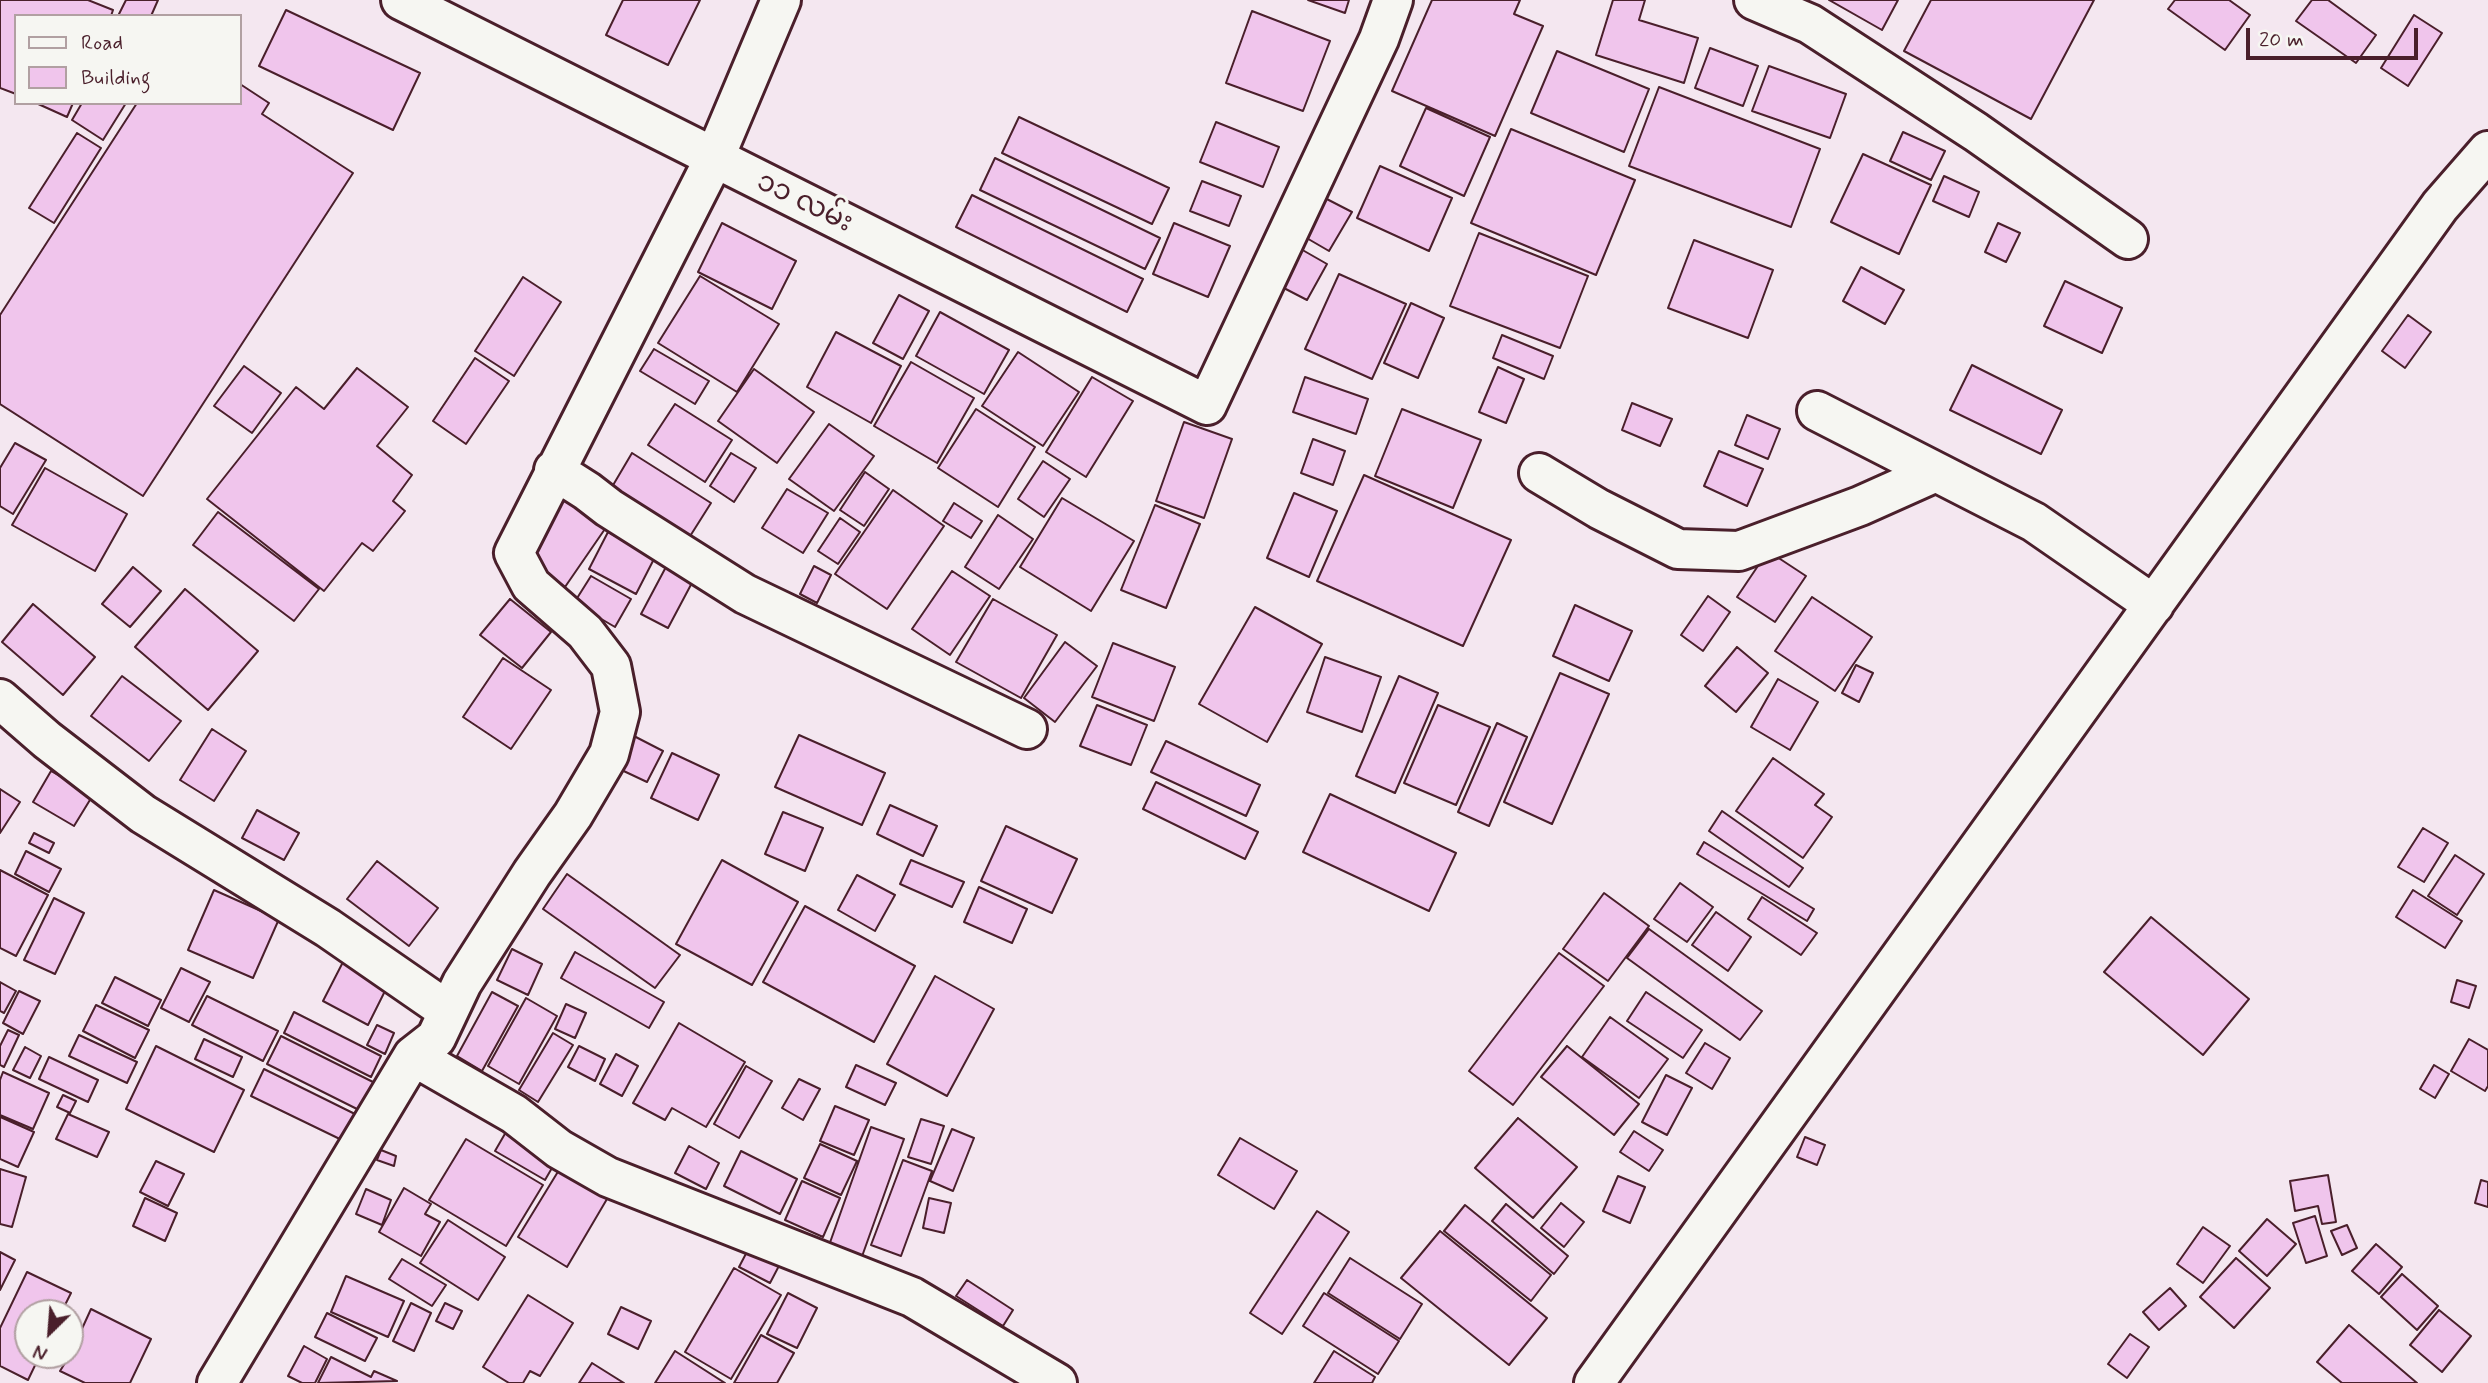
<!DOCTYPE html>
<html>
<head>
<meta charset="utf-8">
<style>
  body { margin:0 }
  #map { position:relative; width:2488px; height:1383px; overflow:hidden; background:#f4e7f0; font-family:Mynerve,sans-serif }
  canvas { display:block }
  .legend { position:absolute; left:14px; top:14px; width:228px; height:91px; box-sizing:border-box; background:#f6f6f2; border:2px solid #b1a0a2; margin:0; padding:9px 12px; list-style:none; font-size:21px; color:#4a1f2b }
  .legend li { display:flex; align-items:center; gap:14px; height:35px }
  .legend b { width:35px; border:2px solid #b1a0a2 }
  .north { position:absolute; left:14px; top:1299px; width:70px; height:70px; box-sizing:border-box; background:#f6f6f2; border:2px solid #b1a0a2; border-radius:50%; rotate:205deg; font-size:19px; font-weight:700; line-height:28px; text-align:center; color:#4a1f2b }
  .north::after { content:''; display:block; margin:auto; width:24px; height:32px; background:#4a1f2b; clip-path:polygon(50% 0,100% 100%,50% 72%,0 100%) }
  .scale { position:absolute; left:2246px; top:28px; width:172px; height:32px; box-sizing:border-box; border:4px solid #4a1f2b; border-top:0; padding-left:9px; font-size:21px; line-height:24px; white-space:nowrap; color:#4a1f2b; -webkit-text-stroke:5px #f6f6f2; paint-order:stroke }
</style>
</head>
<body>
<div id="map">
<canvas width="2488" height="1383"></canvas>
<ul class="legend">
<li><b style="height:9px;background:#f6f6f2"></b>Road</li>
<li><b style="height:19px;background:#f0c5ec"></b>Building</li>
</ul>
<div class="north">N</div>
<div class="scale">20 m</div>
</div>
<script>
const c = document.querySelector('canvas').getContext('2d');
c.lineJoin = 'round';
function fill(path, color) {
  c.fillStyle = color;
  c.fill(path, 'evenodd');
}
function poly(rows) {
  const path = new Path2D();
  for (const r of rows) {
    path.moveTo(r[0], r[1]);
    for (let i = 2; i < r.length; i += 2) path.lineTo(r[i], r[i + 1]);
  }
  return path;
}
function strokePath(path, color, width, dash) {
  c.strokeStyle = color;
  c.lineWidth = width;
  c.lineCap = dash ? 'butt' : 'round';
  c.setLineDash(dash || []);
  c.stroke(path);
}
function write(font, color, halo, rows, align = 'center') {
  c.font = font + ' Mynerve,"Noto Sans Myanmar",sans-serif';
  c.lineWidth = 6;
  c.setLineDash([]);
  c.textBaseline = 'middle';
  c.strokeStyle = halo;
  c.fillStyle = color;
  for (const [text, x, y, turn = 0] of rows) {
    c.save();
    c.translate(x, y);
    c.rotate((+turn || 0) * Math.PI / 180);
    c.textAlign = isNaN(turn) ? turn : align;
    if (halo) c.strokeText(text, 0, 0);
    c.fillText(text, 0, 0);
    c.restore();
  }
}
const building = poly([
  [0,0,88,0,113,10,111,16,16,16,16,94,0,88,0,0],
  [126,0,158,0,151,16,118,16,126,0],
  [623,0,700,0,668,65,606,35,623,0],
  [1308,0,1349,0,1345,13,1308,0],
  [1432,0,1520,0,1514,14,1543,26,1495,136,1392,91,1432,0],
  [1613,0,1645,0,1639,20,1698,38,1684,83,1596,55,1613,0],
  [1829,0,1898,0,1882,30,1829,0],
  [1931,0,2094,0,2031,119,1904,51,1931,0],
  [2175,0,2229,0,2250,15,2225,50,2168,9,2175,0],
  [2312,0,2328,0,2376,35,2356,63,2296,21,2312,0],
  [286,10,420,73,393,130,259,66,286,10],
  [1252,11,1330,41,1303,111,1226,83,1252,11],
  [2414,15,2442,33,2408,86,2381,68,2414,15],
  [1710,48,1758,66,1743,106,1695,88,1710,48],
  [1557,51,1649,89,1624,152,1531,113,1557,51],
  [1769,66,1846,94,1830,138,1752,111,1769,66],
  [240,84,269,103,262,114,353,173,143,496,0,404,0,315,137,103,240,103,240,84],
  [1659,87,1820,149,1791,227,1629,166,1659,87],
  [36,103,73,103,67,117,36,103],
  [82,103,126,103,103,140,72,120,82,103],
  [1426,108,1490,137,1464,196,1400,166,1426,108],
  [1019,117,1169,188,1152,224,1002,153,1019,117],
  [1216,122,1279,147,1263,187,1200,162,1216,122],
  [1511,129,1635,180,1596,275,1471,223,1511,129],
  [1903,132,1945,151,1931,180,1890,161,1903,132],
  [77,133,101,148,54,223,29,208,77,133],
  [1863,154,1931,185,1899,254,1831,222,1863,154],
  [995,158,1160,238,1145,269,980,190,995,158],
  [1380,166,1452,198,1429,251,1357,218,1380,166],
  [1944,176,1979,192,1969,217,1933,201,1944,176],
  [1202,181,1241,196,1229,226,1190,211,1202,181],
  [972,195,1143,279,1127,312,956,227,972,195],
  [1319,195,1352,212,1329,251,1298,233,1319,195],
  [722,223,796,261,772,309,698,272,722,223],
  [1174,223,1230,246,1208,297,1153,274,1174,223],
  [1998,223,2020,233,2006,262,1985,252,1998,223],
  [1479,233,1588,276,1560,348,1450,306,1479,233],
  [1694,240,1773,270,1748,338,1668,308,1694,240],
  [1299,248,1327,264,1307,300,1278,285,1299,248],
  [1861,267,1904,290,1885,324,1843,301,1861,267],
  [1339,274,1406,304,1372,379,1305,349,1339,274],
  [700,276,779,324,737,392,658,343,700,276],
  [523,277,561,302,514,376,475,351,523,277],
  [2065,281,2122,308,2102,353,2044,326,2065,281],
  [899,295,929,311,903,359,873,343,899,295],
  [1411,303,1444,318,1418,378,1384,363,1411,303],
  [940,312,1009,350,984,394,916,356,940,312],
  [2408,315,2431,332,2405,368,2382,351,2408,315],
  [836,332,901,366,871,423,807,387,836,332],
  [1502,335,1553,356,1544,379,1493,358,1502,335],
  [654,349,709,381,695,404,640,371,654,349],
  [1018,352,1079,392,1043,446,982,406,1018,352],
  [475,358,509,381,466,444,433,421,475,358],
  [911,362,974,398,937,463,874,426,911,362],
  [1972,365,2062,410,2041,454,1950,410,1972,365],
  [244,366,281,393,252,433,214,406,244,366],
  [1498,367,1524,379,1506,423,1479,412,1498,367],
  [357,368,408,407,377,446,412,475,393,501,405,511,373,551,362,543,324,591,207,499,296,387,324,409,357,368],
  [754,369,814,412,777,463,718,421,754,369],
  [1092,377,1133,401,1086,477,1046,452,1092,377],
  [1305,377,1368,399,1356,434,1293,412,1305,377],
  [1632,403,1672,419,1660,446,1622,430,1632,403],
  [675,404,732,440,705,482,648,445,675,404],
  [976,409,1035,447,998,507,938,468,976,409],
  [1402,409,1481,440,1453,508,1375,476,1402,409],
  [1747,415,1780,429,1768,459,1735,445,1747,415],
  [1184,422,1232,439,1204,518,1156,501,1184,422],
  [829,424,874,456,834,511,789,479,829,424],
  [1313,439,1345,451,1333,485,1301,473,1313,439],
  [15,443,46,460,13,514,0,506,0,468,15,443],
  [1719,451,1763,469,1747,506,1704,486,1719,451],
  [632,453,711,503,687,541,609,492,632,453],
  [731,453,756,468,734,502,710,486,731,453],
  [1043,461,1070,479,1044,517,1018,499,1043,461],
  [45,468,127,514,95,571,12,525,45,468],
  [865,472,889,489,864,526,840,510,865,472],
  [1364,475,1511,540,1463,646,1317,581,1364,475],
  [787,489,828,513,803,553,762,528,787,489],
  [893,490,944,526,887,609,835,574,893,490],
  [1294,493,1337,511,1309,577,1267,558,1294,493],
  [560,494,607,526,565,587,519,554,560,494],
  [1062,498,1134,541,1091,611,1020,567,1062,498],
  [954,503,982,521,971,538,943,521,954,503],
  [1155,505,1200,524,1166,608,1121,590,1155,505],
  [218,512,319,589,294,621,193,545,218,512],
  [998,515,1033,539,999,589,965,567,998,515],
  [840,518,860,532,838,564,818,551,840,518],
  [608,532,655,557,636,594,589,569,608,532],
  [1768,551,1806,576,1775,622,1737,597,1768,551],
  [667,565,694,579,668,628,641,614,667,565],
  [814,566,831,575,817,603,800,594,814,566],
  [133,567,161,591,130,627,102,604,133,567],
  [952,571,990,596,950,655,912,629,952,571],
  [591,576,631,599,615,627,574,603,591,576],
  [185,589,258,651,208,710,135,647,185,589],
  [1708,596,1730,612,1703,651,1681,635,1708,596],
  [1812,597,1872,637,1835,691,1775,651,1812,597],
  [510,599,551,632,522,668,480,635,510,599],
  [993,599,1057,635,1021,698,956,662,993,599],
  [33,604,95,657,63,695,2,642,33,604],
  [1575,605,1632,631,1609,681,1553,656,1575,605],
  [1255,607,1322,644,1267,742,1199,704,1255,607],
  [1065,642,1097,666,1055,722,1024,698,1065,642],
  [1113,643,1175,667,1154,721,1092,697,1113,643],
  [1737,647,1768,673,1736,712,1705,686,1737,647],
  [1325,657,1381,677,1362,732,1307,712,1325,657],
  [503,658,551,690,511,749,463,717,503,658],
  [1856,665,1873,673,1859,702,1842,693,1856,665],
  [1560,673,1609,694,1552,824,1504,802,1560,673],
  [122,676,181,721,149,761,91,716,122,676],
  [1399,676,1438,693,1395,793,1356,776,1399,676],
  [1778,679,1818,702,1790,750,1751,727,1778,679],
  [1097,705,1147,725,1131,765,1080,746,1097,705],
  [1438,705,1490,727,1456,805,1404,783,1438,705],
  [1497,723,1527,737,1489,826,1458,812,1497,723],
  [212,729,246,751,214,801,180,780,212,729],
  [630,734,663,751,647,782,613,766,630,734],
  [799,735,885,773,862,825,775,787,799,735],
  [1166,741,1260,785,1246,816,1151,772,1166,741],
  [672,753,719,775,698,820,651,798,672,753],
  [1773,758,1824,794,1815,805,1832,817,1803,858,1736,811,1773,758],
  [51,771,93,795,74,826,33,802,51,771],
  [1156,782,1258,832,1245,859,1143,809,1156,782],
  [0,789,20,802,0,833,0,789],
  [1330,794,1456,853,1429,911,1303,852,1330,794],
  [890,805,937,826,923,856,877,834,890,805],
  [257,810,299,833,284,860,242,838,257,810],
  [1722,811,1803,868,1789,887,1709,831,1722,811],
  [783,812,823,828,805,871,765,854,783,812],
  [1006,826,1077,859,1052,913,981,881,1006,826],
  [2423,828,2448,843,2424,882,2398,867,2423,828],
  [34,833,54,843,49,853,29,843,34,833],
  [1704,842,1814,909,1807,921,1697,854,1704,842],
  [26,851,61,869,49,892,15,874,26,851],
  [2455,855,2484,874,2457,915,2428,896,2455,855],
  [722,860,798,902,752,985,676,944,722,860],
  [911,860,964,882,952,907,900,884,911,860],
  [377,861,438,908,409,946,347,899,377,861],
  [0,870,48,895,16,956,0,948,0,870],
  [567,874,680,955,655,988,543,909,567,874],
  [857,875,895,895,875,931,838,910,857,875],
  [1680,883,1713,907,1687,942,1654,919,1680,883],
  [979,887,1027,909,1012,943,964,922,979,887],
  [214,890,279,919,253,978,188,950,214,890],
  [2413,890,2462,921,2445,948,2396,917,2413,890],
  [1604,893,1649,926,1608,981,1563,949,1604,893],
  [1762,897,1817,933,1801,955,1748,919,1762,897],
  [54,898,84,913,55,974,24,960,54,898],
  [805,906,915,966,874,1042,763,982,805,906],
  [1716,912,1751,937,1728,971,1692,945,1716,912],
  [2151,917,2249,999,2203,1055,2104,972,2151,917],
  [1649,929,1762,1011,1740,1040,1627,958,1649,929],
  [512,949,542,964,528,995,497,980,512,949],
  [575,952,664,1002,649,1028,561,978,575,952],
  [1559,953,1604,986,1513,1105,1469,1071,1559,953],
  [343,962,388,985,368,1025,323,1001,343,962],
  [181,968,210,982,189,1022,161,1008,181,968],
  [935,976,994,1009,947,1096,887,1064,935,976],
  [115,977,161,1000,148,1026,102,1003,115,977],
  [2457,980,2476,986,2469,1008,2451,1002,2457,980],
  [0,982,16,991,4,1013,0,1011,0,982],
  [19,991,40,1001,23,1034,3,1023,19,991],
  [492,992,518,1006,482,1071,457,1056,492,992],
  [1646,992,1702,1030,1683,1058,1627,1021,1646,992],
  [207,996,278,1031,263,1061,192,1025,207,996],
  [526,998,557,1016,519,1084,488,1066,526,998],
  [566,1004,586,1013,575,1038,555,1029,566,1004],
  [96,1005,149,1030,135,1058,83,1031,96,1005],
  [294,1012,381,1056,371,1077,284,1033,294,1012],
  [1610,1017,1668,1059,1639,1098,1582,1057,1610,1017],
  [679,1023,745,1062,706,1127,672,1108,665,1120,633,1103,679,1023],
  [377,1025,394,1033,385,1054,367,1045,377,1025],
  [8,1030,19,1035,4,1067,0,1065,0,1046,8,1030],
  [553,1033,573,1045,538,1102,519,1090,553,1033],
  [79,1035,137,1062,127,1083,69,1056,79,1035],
  [281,1036,375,1083,361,1111,267,1064,281,1036],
  [204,1039,242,1057,233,1077,195,1059,204,1039],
  [2469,1039,2488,1050,2488,1086,2485,1091,2451,1071,2469,1039],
  [1705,1043,1730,1058,1712,1089,1686,1073,1705,1043],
  [156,1046,244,1090,214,1152,126,1109,156,1046],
  [579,1046,605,1059,595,1081,568,1067,579,1046],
  [1567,1046,1639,1104,1614,1135,1541,1077,1567,1046],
  [25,1047,41,1056,30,1078,13,1070,25,1047],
  [616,1054,638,1066,622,1096,600,1084,616,1054],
  [49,1057,98,1080,88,1102,39,1079,49,1057],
  [856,1065,896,1083,885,1105,846,1087,856,1065],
  [2434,1065,2449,1074,2435,1098,2420,1089,2434,1065],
  [746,1066,772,1081,739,1138,714,1124,746,1066],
  [264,1069,359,1116,346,1142,251,1096,264,1069],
  [3,1072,49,1093,33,1129,0,1115,0,1080,3,1072],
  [1666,1075,1692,1088,1667,1135,1642,1122,1666,1075],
  [799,1079,820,1089,803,1120,782,1108,799,1079],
  [63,1095,76,1101,70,1113,57,1107,63,1095],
  [835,1106,869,1120,854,1155,820,1141,835,1106],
  [68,1114,109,1132,97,1157,56,1139,68,1114],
  [0,1117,34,1132,18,1167,0,1159,0,1117],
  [1518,1118,1577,1167,1533,1218,1475,1168,1518,1118],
  [921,1119,944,1126,931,1164,908,1157,921,1119],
  [871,1127,904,1139,860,1262,827,1251,871,1127],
  [952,1129,974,1138,953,1191,930,1181,952,1129],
  [1634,1131,1663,1150,1649,1171,1620,1152,1634,1131],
  [506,1132,556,1161,545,1180,495,1151,506,1132],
  [1805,1137,1825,1145,1817,1165,1797,1157,1805,1137],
  [1240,1138,1297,1171,1274,1209,1218,1175,1240,1138],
  [466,1139,543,1185,506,1246,429,1200,466,1139],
  [820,1144,857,1161,841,1195,804,1178,820,1144],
  [689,1146,719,1163,706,1189,675,1173,689,1146],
  [381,1150,396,1156,394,1166,377,1160,381,1150],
  [741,1151,797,1179,780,1214,724,1186,741,1151],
  [903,1160,932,1171,901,1256,871,1245,903,1160],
  [156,1161,184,1174,168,1206,140,1192,156,1161],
  [0,1169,26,1177,12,1227,0,1224,0,1169],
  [559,1170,607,1199,567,1267,518,1237,559,1170],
  [2328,1175,2336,1222,2322,1224,2318,1206,2295,1211,2290,1181,2328,1175],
  [1618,1176,1645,1187,1630,1223,1603,1211,1618,1176],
  [2481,1180,2488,1182,2488,1207,2475,1203,2481,1180],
  [802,1181,840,1198,823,1237,785,1220,802,1181],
  [404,1188,431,1204,425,1214,440,1222,421,1256,379,1232,404,1188],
  [366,1189,391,1200,382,1225,356,1214,366,1189],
  [145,1198,177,1213,165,1241,133,1226,145,1198],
  [929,1198,951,1203,944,1233,923,1228,929,1198],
  [1561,1203,1584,1222,1564,1247,1541,1228,1561,1203],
  [1506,1204,1568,1256,1554,1274,1492,1221,1506,1204],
  [1465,1205,1551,1275,1531,1301,1444,1231,1465,1205],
  [1317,1211,1349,1232,1282,1334,1250,1313,1317,1211],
  [2315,1216,2327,1256,2306,1263,2293,1223,2315,1216],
  [2267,1219,2296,1244,2267,1276,2239,1251,2267,1219],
  [448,1220,505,1257,478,1300,420,1263,448,1220],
  [2347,1225,2357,1248,2342,1255,2331,1231,2347,1225],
  [2203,1227,2230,1246,2203,1283,2177,1264,2203,1227],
  [1440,1231,1547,1318,1509,1365,1401,1278,1440,1231],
  [2376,1244,2402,1267,2379,1294,2352,1271,2376,1244],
  [750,1246,781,1262,770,1283,739,1267,750,1246],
  [0,1252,15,1260,0,1290,0,1252],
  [1350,1258,1422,1304,1400,1339,1328,1293,1350,1258],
  [2236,1258,2270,1288,2234,1328,2200,1297,2236,1258],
  [402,1259,446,1285,432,1306,389,1279,402,1259],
  [734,1268,781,1295,731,1379,685,1352,734,1268],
  [27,1272,71,1293,61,1313,28,1313,28,1355,40,1355,28,1380,0,1366,0,1328,27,1272],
  [2402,1274,2438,1306,2417,1330,2381,1297,2402,1274],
  [346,1276,404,1301,388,1337,331,1312,346,1276],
  [967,1280,1013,1310,1003,1326,956,1296,967,1280],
  [2170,1288,2186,1306,2159,1330,2143,1312,2170,1288],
  [788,1293,817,1308,797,1348,767,1334,788,1293],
  [1324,1293,1399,1341,1378,1374,1303,1326,1324,1293],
  [528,1295,573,1323,540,1376,530,1371,523,1383,509,1383,483,1367,528,1295],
  [411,1303,431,1313,414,1351,393,1341,411,1303],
  [445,1303,462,1311,453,1329,436,1321,445,1303],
  [621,1307,651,1321,638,1349,608,1334,621,1307],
  [91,1309,151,1339,130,1383,85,1383,60,1371,70,1355,91,1309],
  [2439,1310,2471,1336,2442,1372,2410,1345,2439,1310],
  [327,1313,377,1338,365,1361,315,1337,327,1313],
  [2349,1325,2417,1383,2342,1383,2317,1362,2349,1325],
  [2130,1334,2149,1347,2127,1378,2108,1364,2130,1334],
  [761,1335,794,1353,777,1383,734,1383,761,1335],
  [304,1346,327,1359,315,1383,302,1383,288,1376,304,1346],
  [675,1351,725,1383,655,1383,675,1351],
  [1334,1351,1375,1377,1372,1383,1314,1383,1334,1351],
  [331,1357,371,1377,374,1371,397,1381,318,1383,331,1357],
  [592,1363,624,1383,579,1383,592,1363]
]);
fill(building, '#f0c5ec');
strokePath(building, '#4a1f2b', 2);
const minor = poly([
  [401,0,1207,405,1379,39,1393,0],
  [1754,0,1810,24,1976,132,2128,239],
  [1817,411,2034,522,2154,605],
  [554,470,587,491,609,508,745,594,1027,729],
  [1539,473,1599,509,1678,549,1739,551,1860,506,1936,472],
  [0,699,47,740,143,814,328,928,448,1011],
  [413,1056,514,1114,559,1149,608,1177,912,1297,1057,1383],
  [217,1383,413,1056,436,1038,462,983,532,873,573,815,609,754,620,712,611,666,585,632,531,585,514,553,714,159,781,0],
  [1594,1383,2440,206,2488,151]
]);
strokePath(minor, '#4a1f2b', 44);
strokePath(minor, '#f6f6f2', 38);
write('28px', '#4a1f2b', '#f6f6f2', [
  ["၁၁ လမ်း",804,204,26]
]);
</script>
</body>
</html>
